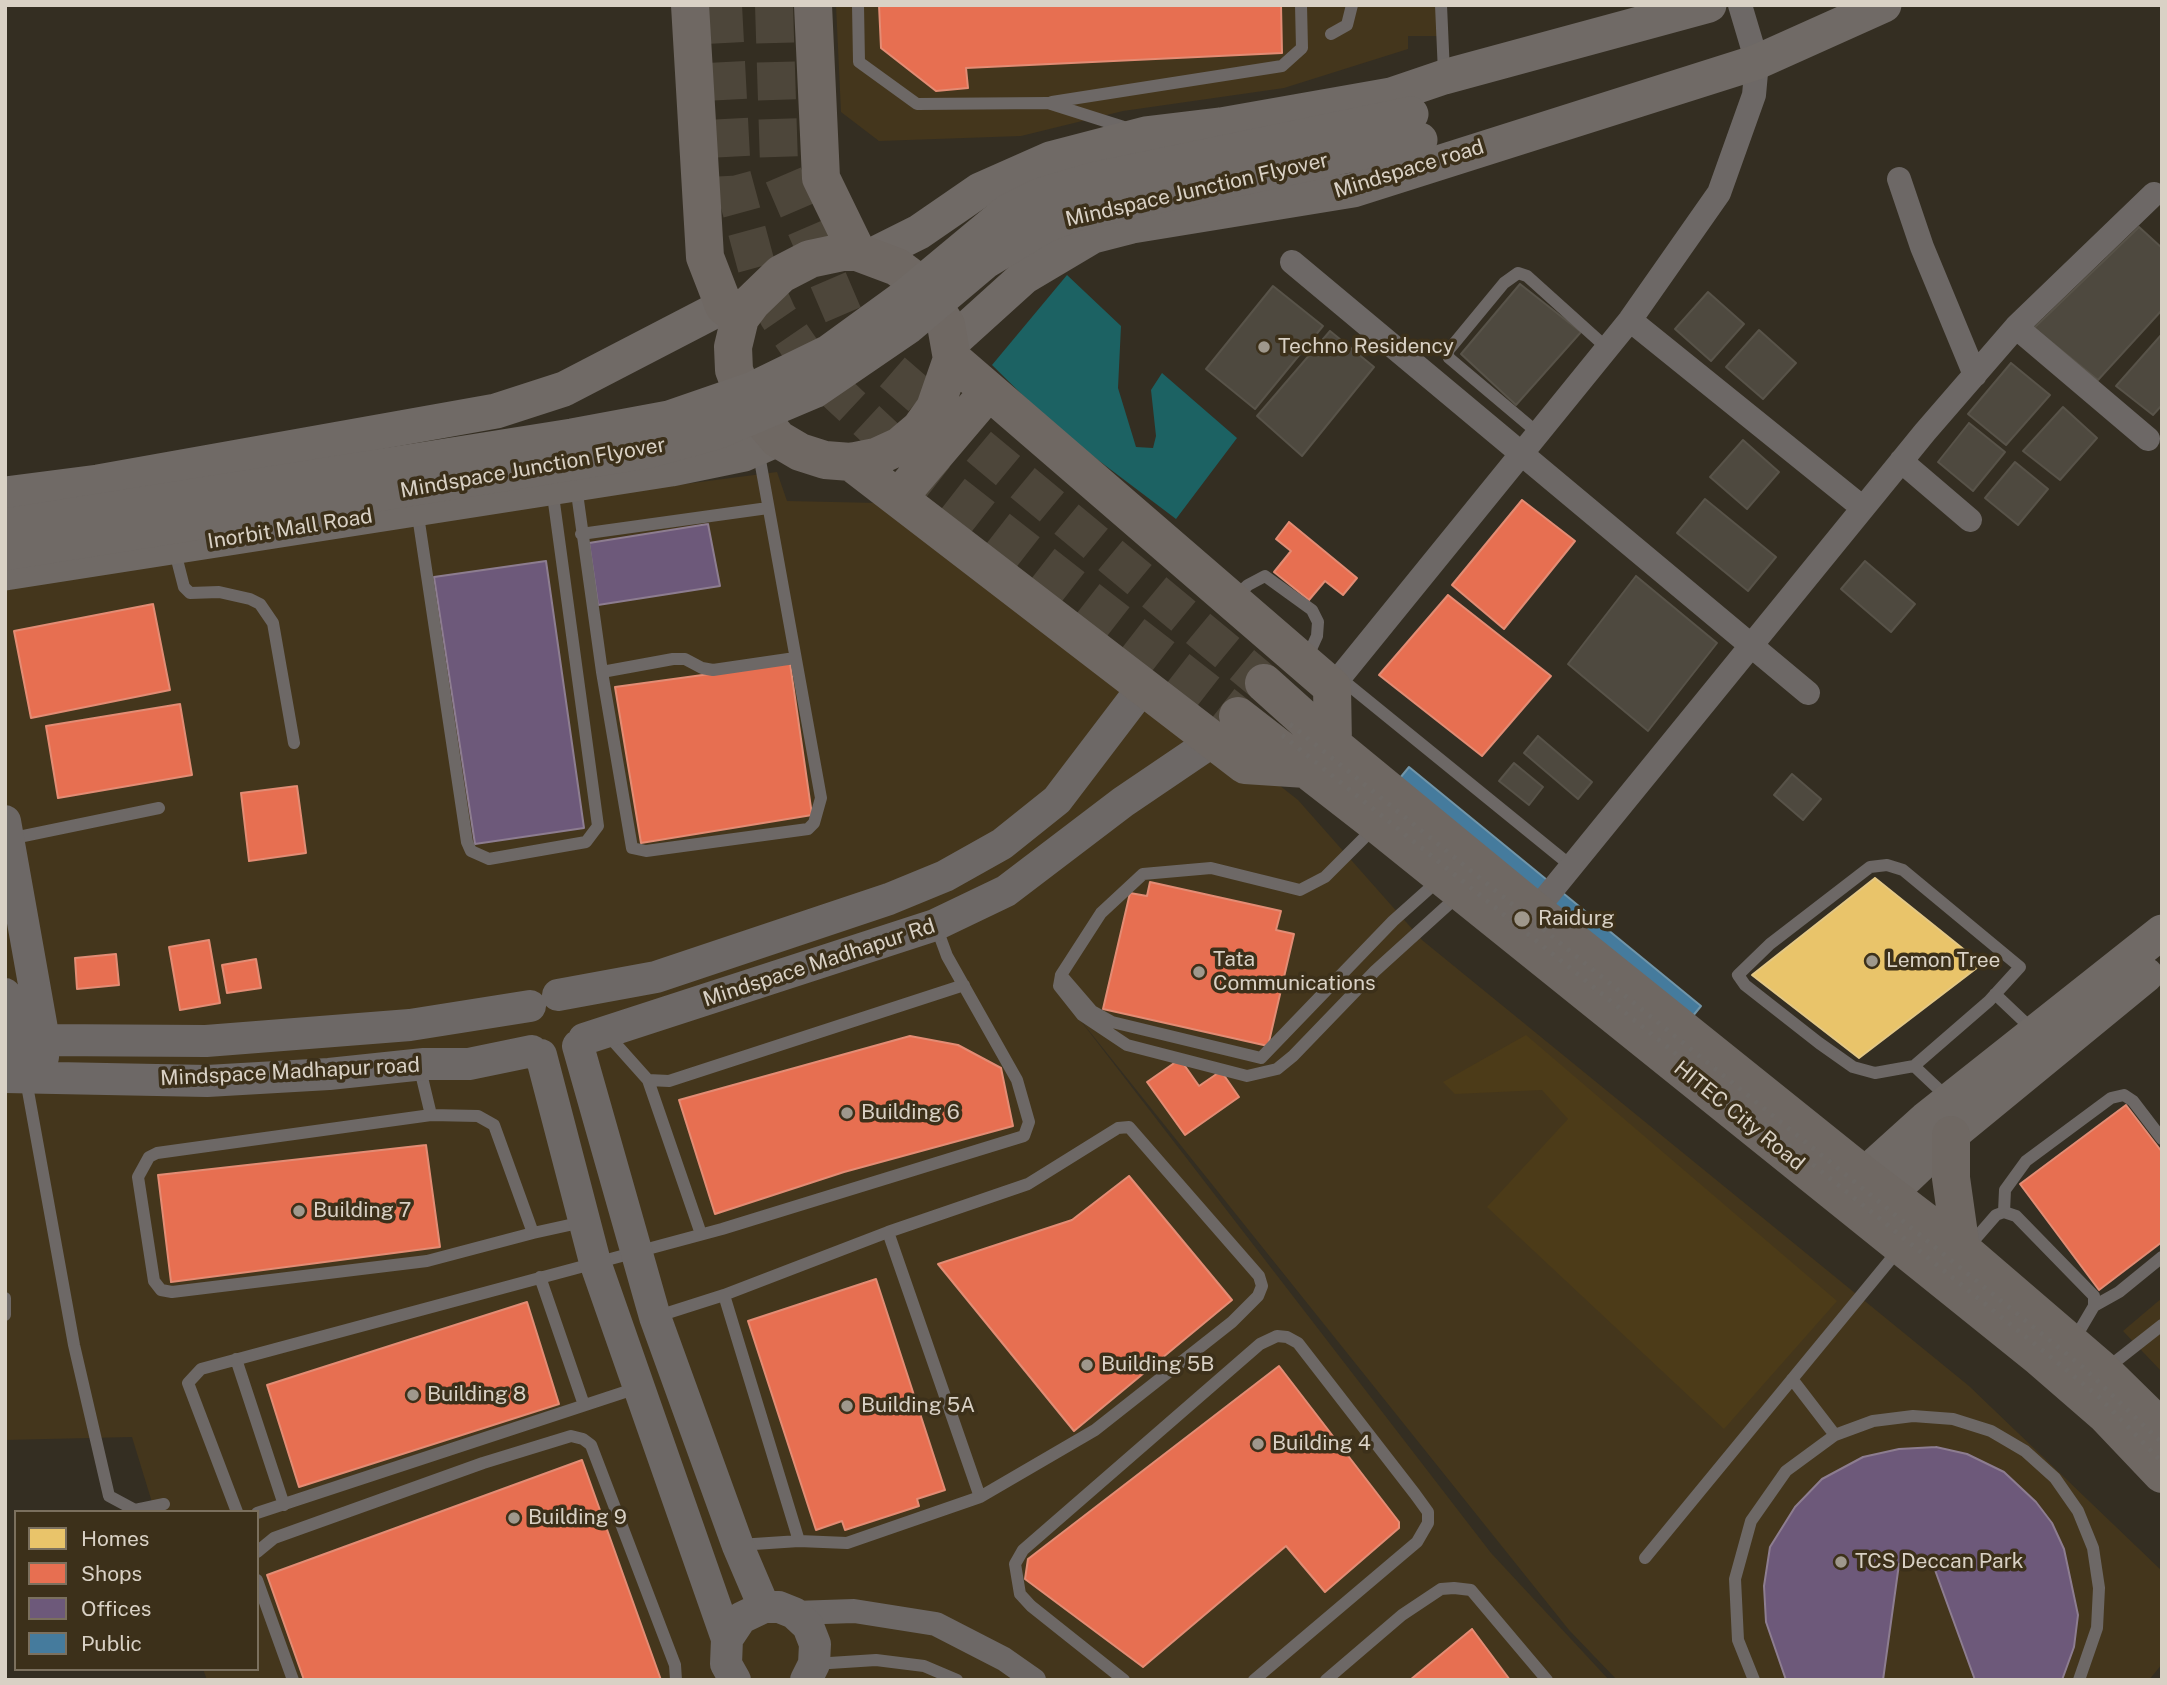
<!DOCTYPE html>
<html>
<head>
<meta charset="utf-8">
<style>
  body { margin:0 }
  #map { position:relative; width:2167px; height:1685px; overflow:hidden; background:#342e22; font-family:"Public Sans",sans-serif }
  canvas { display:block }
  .frame { position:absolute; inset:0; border:7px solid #d9d1c5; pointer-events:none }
  .legend { position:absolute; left:14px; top:1510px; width:245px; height:161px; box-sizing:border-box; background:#3c301a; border:2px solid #7b705e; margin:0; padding:9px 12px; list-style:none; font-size:21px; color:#d9d1c5 }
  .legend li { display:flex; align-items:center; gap:14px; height:35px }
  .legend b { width:35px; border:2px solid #7b705e }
</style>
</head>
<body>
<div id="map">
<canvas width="2167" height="1685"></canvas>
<div class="frame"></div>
<ul class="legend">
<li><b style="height:19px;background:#e9c46a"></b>Homes</li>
<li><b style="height:19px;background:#e76f51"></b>Shops</li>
<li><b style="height:19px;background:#6d597a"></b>Offices</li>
<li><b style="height:19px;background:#457b9d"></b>Public</li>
</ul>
</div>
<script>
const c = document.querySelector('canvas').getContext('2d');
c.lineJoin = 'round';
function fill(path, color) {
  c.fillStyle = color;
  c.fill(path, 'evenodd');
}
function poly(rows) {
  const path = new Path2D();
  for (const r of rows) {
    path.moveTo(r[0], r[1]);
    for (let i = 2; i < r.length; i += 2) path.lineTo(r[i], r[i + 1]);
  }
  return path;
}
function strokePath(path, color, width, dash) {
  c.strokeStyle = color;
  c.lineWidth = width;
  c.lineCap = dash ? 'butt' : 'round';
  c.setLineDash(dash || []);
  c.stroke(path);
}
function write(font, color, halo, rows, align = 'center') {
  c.font = font + ' "Public Sans",sans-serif';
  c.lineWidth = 7;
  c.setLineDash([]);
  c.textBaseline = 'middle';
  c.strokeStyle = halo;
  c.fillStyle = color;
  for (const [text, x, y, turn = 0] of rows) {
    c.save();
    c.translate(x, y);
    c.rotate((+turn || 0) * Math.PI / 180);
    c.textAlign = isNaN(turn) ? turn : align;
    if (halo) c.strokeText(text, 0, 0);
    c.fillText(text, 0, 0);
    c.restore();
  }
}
fill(poly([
  [836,5,1444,5,1445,36,1408,36,1408,49,1284,88,1123,111,1021,136,879,141,841,112],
  [777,472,787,501,878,503,1097,642,1298,800,1422,940,1969,1386,2162,1571,2162,1664,2149,1680,1617,1680,1569,1630,1070,1007,1491,1553,1609,1680,207,1680,203,1669,257,1669,257,1512,155,1512,132,1437,5,1440,5,590,370,525],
  [2162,1298,2162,1372,2123,1331]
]), '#44361c');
fill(poly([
  [1526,1035,1837,1301,1724,1429,1487,1207,1568,1119,1542,1090,1455,1094,1443,1082]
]), '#4c3b18');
fill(poly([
  [1067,275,1121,326,1118,388,1136,447,1153,448,1156,436,1151,390,1162,373,1237,438,1176,519,1057,429,992,365]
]), '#1c6263');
const homes = poly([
  [1875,878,1982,964,1859,1058,1752,975,1875,878]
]);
fill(homes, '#e9c46a');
strokePath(homes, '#e4c885', 2);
const shops = poly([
  [879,5,1281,5,1282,53,966,68,968,88,936,91,881,48,879,5],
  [1522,500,1575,541,1504,629,1452,585,1522,500],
  [1289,522,1357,578,1343,595,1325,581,1309,600,1274,572,1291,551,1276,539,1289,522],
  [1448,595,1551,676,1482,756,1379,675,1448,595],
  [153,604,170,690,31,718,14,631,153,604],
  [790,663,812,815,641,843,615,687,790,663],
  [180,704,192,775,58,798,46,726,180,704],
  [297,786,306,853,249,861,241,793,297,786],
  [1150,882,1281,911,1276,930,1294,934,1268,1046,1103,1009,1130,893,1147,896,1150,882],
  [209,940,220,1003,180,1010,169,947,209,940],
  [116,954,119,985,77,989,75,958,116,954],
  [256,959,261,988,227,993,222,965,256,959],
  [910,1036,958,1045,1001,1068,1013,1126,844,1172,715,1214,679,1100,910,1036],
  [1180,1059,1199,1086,1221,1071,1239,1097,1185,1135,1147,1082,1180,1059],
  [2126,1105,2162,1152,2162,1242,2099,1290,2020,1184,2126,1105],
  [426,1145,440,1247,171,1282,158,1175,426,1145],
  [1129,1176,1232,1300,1074,1431,938,1264,1072,1220,1129,1176],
  [876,1279,945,1490,917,1499,919,1506,845,1530,842,1521,816,1530,748,1321,876,1279],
  [527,1302,559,1404,299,1487,267,1385,527,1302],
  [1279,1366,1399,1522,1399,1528,1325,1592,1286,1546,1143,1667,1025,1579,1028,1559,1279,1366],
  [582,1460,661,1680,304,1680,267,1575,582,1460],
  [1472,1629,1510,1680,1410,1680,1472,1629]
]);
fill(shops, '#e76f51');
strokePath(shops, '#e38c74', 2);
const offices = poly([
  [708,524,720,586,598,605,589,543,708,524],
  [546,561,584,828,475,844,434,577,546,561],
  [1936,1447,1967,1454,2004,1472,2036,1502,2052,1523,2064,1549,2078,1615,2074,1647,2062,1680,1975,1680,1931,1559,1899,1564,1883,1680,1786,1680,1766,1622,1764,1586,1770,1547,1795,1507,1822,1479,1863,1457,1899,1449,1936,1447]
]);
fill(offices, '#6d597a');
strokePath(offices, '#8d7d90', 2);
const public = poly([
  [1409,767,1701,1006,1656,1061,1364,822,1409,767]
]);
fill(public, '#457b9d');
strokePath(public, '#7195a9', 2);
const building = poly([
  [2139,227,2162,248,2162,310,2098,380,2034,328,2139,227],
  [1520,284,1581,332,1516,405,1461,354,1520,284],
  [1273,286,1323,326,1255,409,1206,369,1273,286],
  [1708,292,1744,324,1711,361,1675,329,1708,292],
  [1759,330,1796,363,1763,399,1726,367,1759,330],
  [1330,331,1374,367,1302,456,1257,416,1330,331],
  [2162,334,2162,405,2153,415,2116,386,2162,334],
  [2011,363,2050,395,2006,445,1968,414,2011,363],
  [2063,407,2097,438,2060,480,2023,451,2063,407],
  [1969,423,2005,452,1973,491,1938,462,1969,423],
  [1743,440,1779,472,1747,509,1710,477,1743,440],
  [2015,462,2048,489,2018,525,1985,498,2015,462],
  [1705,499,1776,557,1748,591,1677,533,1705,499],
  [1865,561,1915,604,1891,632,1841,589,1865,561],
  [1636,576,1717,643,1648,731,1568,664,1636,576],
  [1538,736,1592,782,1578,799,1524,753,1538,736],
  [1514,763,1543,787,1529,805,1499,781,1514,763],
  [1792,774,1821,799,1803,820,1774,795,1792,774]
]);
fill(building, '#4e493f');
strokePath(building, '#585349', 2);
strokePath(poly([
  [723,5,732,176,758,272,778,316,802,351,832,388,906,457,1238,716],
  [774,5,779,165,845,319,856,335,874,356,958,429,1264,683]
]), '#4d463a', 38, [38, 19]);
strokePath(poly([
  [858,5,859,62,917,104,1048,103,1130,129],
  [1441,5,1444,73],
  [1331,34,1347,25,1352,5],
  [1052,102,1282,66,1302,48,1301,5],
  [1538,433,1449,358,1447,352,1504,283,1518,273,1527,276,1607,348],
  [576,486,602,672,632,848,646,851,808,829,814,823,821,798,758,449],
  [417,509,467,842,471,851,489,859,586,842,598,826,552,488],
  [581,534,768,508],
  [174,548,184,587,190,593,219,592,250,599,260,604,273,623,294,743],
  [1234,598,1248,585,1265,576,1312,610,1318,622,1317,636,1306,660],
  [602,672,673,659,685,659,702,668,713,670,795,658],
  [1340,678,1570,865],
  [1375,827,1325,877,1300,890,1211,868,1143,874,1101,913,1061,975,1092,1011,1112,1022,1261,1058,1393,921,1440,879],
  [9,839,159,808],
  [1887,865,1903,870,2020,967,1989,1001,1914,1066,1875,1073,1853,1067,1819,1043,1745,985,1738,975,1770,944,1870,867,1887,865],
  [1061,975,1059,986,1082,1015,1127,1045,1247,1076,1277,1069,1293,1056,1375,971,1460,894],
  [1995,994,2033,1030],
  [606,1033,648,1080,669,1081,964,985],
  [419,1065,431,1115,157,1153,149,1157,138,1177,154,1281,161,1290,172,1292,427,1261,533,1233,494,1125,478,1116,431,1115],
  [1914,1066,1949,1099],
  [648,1080,701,1234],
  [28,1091,74,1345,109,1496,135,1510,164,1504],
  [2004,1212,2005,1190,2026,1161,2111,1098,2124,1095,2133,1101,2162,1139],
  [888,1232,980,1497],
  [533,1233,583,1222],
  [1969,1246,1996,1215,2004,1212,2016,1216,2094,1296,2094,1306,2074,1340],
  [540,1277,584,1405],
  [724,1295,799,1541],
  [5,1298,5,1315],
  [2094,1306,2119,1292,2162,1257],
  [655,1317,724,1295,888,1232,1028,1184,1118,1128,1129,1127,1259,1276,1262,1286,1258,1296,1232,1322,1095,1430,980,1497,847,1543,799,1541,739,1545],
  [236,1359,284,1505],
  [2106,1369,2162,1325],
  [1792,1379,1835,1435],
  [237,1512,188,1383,201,1369,722,1229,1024,1136,1029,1122,1017,1080,947,956,936,926],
  [257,1513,640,1387],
  [257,1552,274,1538,483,1463,571,1436,583,1439,591,1445,675,1665,676,1680],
  [1645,1558,1900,1248],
  [257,1580,293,1680],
  [814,1664,876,1660,924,1666,957,1680],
  [1124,1680,1031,1606,1020,1594,1015,1564,1023,1550,1260,1344,1277,1336,1287,1337,1298,1343,1415,1494,1428,1512,1428,1523,1417,1542,1254,1680],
  [1326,1680,1402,1615,1441,1589,1454,1588,1471,1590,1547,1680],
  [1754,1680,1738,1640,1735,1579,1751,1521,1786,1471,1835,1435,1873,1421,1913,1416,1953,1419,1991,1431,2025,1451,2055,1478,2078,1511,2093,1548,2099,1588,2097,1628,2079,1680]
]), '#6d6866', 12);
strokePath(poly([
  [1899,179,1922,247,1975,375],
  [1292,262,1808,693],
  [1630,320,1863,508],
  [2016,327,2148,439],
  [1901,461,1970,520],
  [1332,687,1630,320,1719,193,1754,95,1757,62,1740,5],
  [1535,911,1925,432,2016,327,2154,194],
  [794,1613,854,1611,936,1624,1004,1659,1034,1680]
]), '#6d6866', 24);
strokePath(poly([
  [5,821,44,1040,43,1057],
  [5,994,18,1050],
  [558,995,656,977,889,899,945,876,1002,844,1057,800,1143,687],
  [5,1032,44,1040,206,1041,410,1025,530,1006],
  [584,1039,935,925,1006,891,1123,802,1213,741],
  [578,1046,655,1317,738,1546,764,1607],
  [541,1055,595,1262,727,1639],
  [5,1077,207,1081,329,1074,424,1064,469,1064,532,1051],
  [735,1680,726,1664,727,1639,741,1618,764,1607,779,1607,794,1613,808,1626,815,1644,814,1664,806,1680]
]), '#6d6866', 32);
strokePath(poly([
  [871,256,919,232,980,190,1050,159,1146,134,1221,125,1391,95,1444,77,1709,5],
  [951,343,1024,277,1093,236,1132,226,1353,190,1757,62,1884,5],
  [5,494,98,482,496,411,564,389,724,306],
  [5,573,671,469,744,454,778,439],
  [1864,1175,1926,1119,2162,932],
  [1888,1195,1951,1135,2146,975]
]), '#706a66', 35);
strokePath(poly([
  [690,5,705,257,724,306,740,318],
  [813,5,821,178,857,252],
  [843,252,857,252,897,267,920,284,946,325,952,359,935,408,920,429,900,446,876,457,851,462,825,460,800,452,778,439,746,401,734,370,733,347,740,318,752,302,781,274,810,259,843,252],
  [952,359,1332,687,1333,745],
  [851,462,1245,765,1306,769],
  [898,498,988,392],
  [1264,683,1333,745,1535,911,1864,1175,1961,1249,2103,1371,2162,1429],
  [1238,716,1378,825,2038,1356,2106,1415,2162,1474],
  [1951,1135,1951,1178,1961,1249]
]), '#6f6863', 38);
strokePath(poly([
  [1290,724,2084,1368,2162,1443],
  [1282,735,2063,1367,2099,1397,2162,1462]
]), '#6f6a66', 5, [3.5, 7]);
strokePath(poly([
  [5,526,572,436,669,418,753,389,829,352,906,296,1007,212,1041,195,1092,180,1411,114],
  [5,553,648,451,717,432,814,391,909,326,986,261,1044,226,1078,213,1420,140]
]), '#706a66', 35);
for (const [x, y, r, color] of [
  [1264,347,7,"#9f988c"],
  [1522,919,9,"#9f988c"],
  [1872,961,7,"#9f988c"],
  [1199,972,7,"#9f988c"],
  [847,1113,7,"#9f988c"],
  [299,1211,7,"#9f988c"],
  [1087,1365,7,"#9f988c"],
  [413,1395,7,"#9f988c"],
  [847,1406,7,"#9f988c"],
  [1258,1444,7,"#9f988c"],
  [514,1518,7,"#9f988c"],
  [1841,1562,7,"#9f988c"]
]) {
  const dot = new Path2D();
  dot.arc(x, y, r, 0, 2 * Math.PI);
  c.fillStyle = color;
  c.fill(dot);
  strokePath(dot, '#3c301a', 2.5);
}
write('21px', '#d9d1c5', '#3c301a', [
  ["Mindspace road",1409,169,-17],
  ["Mindspace Junction Flyover",1197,190,-13],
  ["Mindspace Junction Flyover",533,468,-10],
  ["Inorbit Mall Road",290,529,-9],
  ["Mindspace Madhapur Rd",819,963,-18],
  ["Mindspace Madhapur road",290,1072,-3],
  ["HITEC City Road",1739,1116,39]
]);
write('21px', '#d9d1c5', '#3c301a', [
  ["Techno Residency",1278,347],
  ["Raidurg",1538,919],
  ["Tata",1213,960],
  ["Communications",1213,984],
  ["Lemon Tree",1886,961],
  ["Building 6",861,1113],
  ["Building 7",313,1211],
  ["Building 5B",1101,1365],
  ["Building 8",427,1395],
  ["Building 5A",861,1406],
  ["Building 4",1272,1444],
  ["Building 9",528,1518],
  ["TCS Deccan Park",1855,1562]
], 'left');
</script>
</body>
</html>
